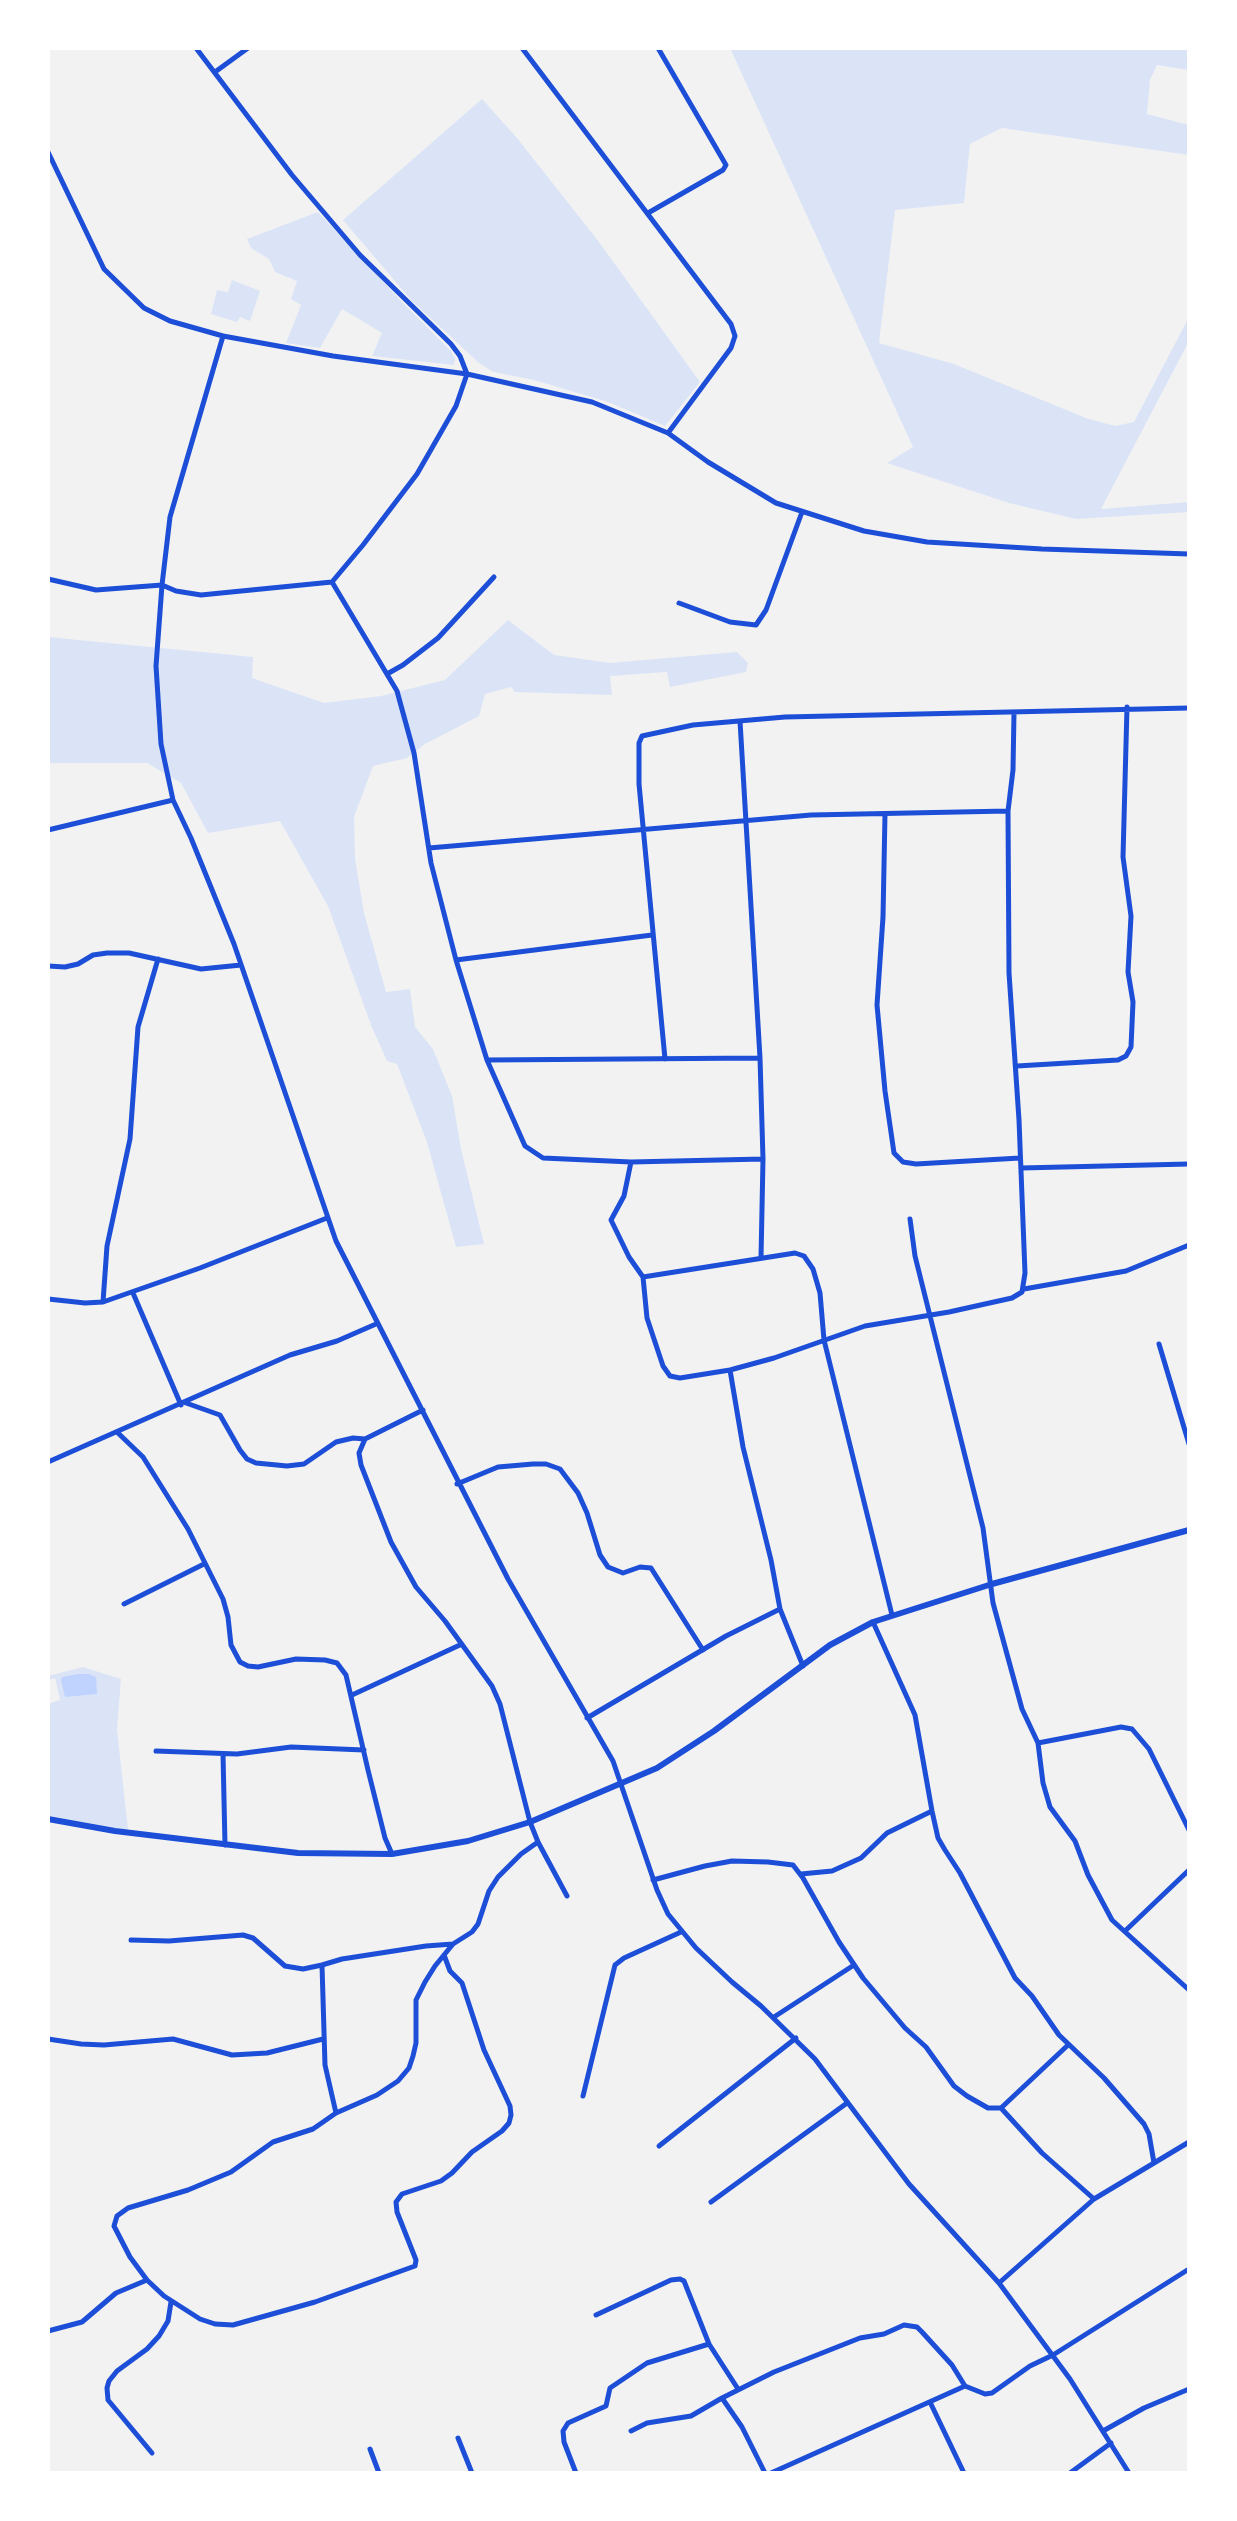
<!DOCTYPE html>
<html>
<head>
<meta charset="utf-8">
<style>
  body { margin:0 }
  #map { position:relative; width:1237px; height:2521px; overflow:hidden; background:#f2f2f2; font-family:Overpass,sans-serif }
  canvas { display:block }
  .frame { position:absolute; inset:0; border:50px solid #fff; pointer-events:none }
</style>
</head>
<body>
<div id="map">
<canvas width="1237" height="2521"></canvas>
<div class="frame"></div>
</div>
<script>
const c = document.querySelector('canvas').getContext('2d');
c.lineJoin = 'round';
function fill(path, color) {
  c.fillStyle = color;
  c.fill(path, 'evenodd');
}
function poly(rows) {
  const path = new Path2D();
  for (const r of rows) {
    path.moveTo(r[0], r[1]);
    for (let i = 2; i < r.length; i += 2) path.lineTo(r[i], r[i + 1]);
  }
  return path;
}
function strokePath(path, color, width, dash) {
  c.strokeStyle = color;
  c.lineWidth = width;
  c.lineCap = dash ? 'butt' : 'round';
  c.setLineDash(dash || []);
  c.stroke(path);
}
fill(poly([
  [730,48,1189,48,1189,70,1157,65,1150,80,1147,114,1189,125,1189,155,1002,128,970,144,964,203,895,210,879,343,954,364,1086,418,1115,426,1134,422,1189,317,1189,341,1101,509,1189,502,1189,512,1076,519,1009,503,887,463,913,447],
  [482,99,517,138,599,242,700,382,665,426,608,402,534,380,493,372,479,363,412,301,343,220],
  [318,212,403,303,451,351,455,359,454,365,372,356,382,333,342,309,320,348,286,343,301,305,291,299,297,281,275,272,269,259,251,248,247,239],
  [232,280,260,291,250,321,240,317,237,322,211,314,217,290,228,292],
  [508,620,554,655,610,663,737,652,748,663,746,672,670,687,667,672,610,676,612,695,515,692,511,687,485,694,479,716,425,744,407,758,373,766,354,817,355,858,364,913,386,992,410,989,415,1027,433,1049,452,1096,461,1149,484,1244,456,1247,427,1142,397,1064,387,1061,371,1025,328,906,280,821,208,833,181,783,147,763,48,763,48,637,253,657,252,678,324,703,381,696,445,680],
  [83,1667,121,1679,117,1729,128,1830,48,1816,48,1704,60,1700,55,1678,48,1680,48,1676]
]), '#dbe4f7');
fill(poly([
  [78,1674,89,1674,96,1677,97,1694,65,1697,61,1680,62,1677]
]), '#bfd3fe');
strokePath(poly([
  [522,48,731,324,735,336,731,348,668,433],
  [215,72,248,48],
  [48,152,104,269,144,308,170,321,223,336,333,356,467,374,592,402,668,433,708,462,776,503,864,531,927,542,1042,549,1189,554],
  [648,213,723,170,726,165,658,48],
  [223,336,170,517,162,585,156,666,161,744,173,800,191,838,234,944,336,1241,508,1579,613,1761,657,1890,668,1914,696,1948,732,1982,761,2006,815,2059,909,2184,999,2283,1070,2379,1129,2473],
  [48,579,96,590,162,585,176,591,201,595,332,582,363,545,417,474,456,406,467,374,460,356,451,344,360,255,292,175,196,48],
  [332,582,397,691,414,753,431,863,456,960,487,1060,525,1146,543,1158,631,1162,763,1159],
  [679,603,730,622,756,625,766,610,802,512],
  [387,674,403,665,438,638,494,577],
  [740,721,760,1058,763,1159,761,1258],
  [885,814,883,917,877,1005,885,1091,894,1153,903,1162,916,1164,1020,1158],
  [48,830,173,800],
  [429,848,811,815,1008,811],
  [456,960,652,935],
  [48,966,65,967,78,964,93,955,107,953,129,953,201,969,241,965],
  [665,1059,639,784,639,743,642,736,693,725,785,717,1189,708],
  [487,1060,760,1058],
  [1017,1066,1118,1060,1126,1056,1131,1047,1133,1002,1128,972,1131,916,1123,857,1127,707],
  [631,1162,624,1196,611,1220,629,1257,643,1277,647,1318,663,1366,670,1376,680,1378,730,1370,774,1358,865,1326,949,1312,1012,1298,1022,1292,1025,1273,1019,1120,1009,973,1008,811,1013,770,1014,713],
  [1021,1168,1189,1164],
  [910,1219,915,1256,983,1528,993,1603,1022,1709,1038,1743,1043,1783,1050,1807,1075,1841,1088,1875,1112,1920,1189,1990],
  [643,1277,795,1253,804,1256,813,1269,820,1293,824,1340,892,1615],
  [1024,1289,1126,1271,1189,1245],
  [133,1293,181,1405],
  [48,1299,85,1303,103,1302,200,1268,327,1218],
  [103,1302,107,1246,130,1139,138,1027,158,959],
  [1159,1344,1189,1444],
  [730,1370,743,1447,771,1560,780,1609,803,1666],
  [186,1403,220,1415,240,1450,247,1459,256,1463,287,1466,304,1464,336,1442,353,1438,365,1439],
  [423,1410,365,1439,359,1453,361,1465,391,1542,416,1587,445,1621,492,1686,500,1704,530,1822,538,1842,521,1854,498,1877,489,1891,478,1924,472,1932,453,1944,435,1966,425,1982,416,2000,416,2043,413,2056,409,2068,398,2081,377,2095,336,2113,313,2129,273,2142,231,2172,188,2190,128,2208,117,2216,114,2226,130,2257,147,2280,164,2296,200,2319,215,2324,233,2325,315,2302,415,2266,416,2260,397,2212,396,2202,402,2194,441,2181,452,2173,472,2152,502,2131,509,2123,511,2115,510,2106,484,2050,462,1983,450,1971,444,1955],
  [118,1433,143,1457,188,1529,223,1599,228,1617,231,1645,240,1662,248,1666,258,1667,296,1659,325,1660,337,1663,346,1675,368,1770,385,1838,392,1854],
  [48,1462,290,1355,337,1341,376,1324],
  [457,1484,498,1467,533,1464,546,1464,560,1469,578,1493,587,1513,600,1555,608,1567,623,1573,640,1567,651,1568,703,1650],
  [124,1604,204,1564],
  [873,1622,915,1715,932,1811,938,1838,945,1850,960,1873,1015,1978,1032,1996,1059,2035,1104,2078,1144,2124,1149,2134,1154,2163],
  [352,1695,462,1644],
  [587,1718,726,1636,780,1609],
  [1038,1743,1121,1727,1132,1729,1149,1749,1189,1830],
  [156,1751,237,1754,291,1747,364,1750],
  [223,1754,225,1845],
  [538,1842,567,1896],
  [801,1874,832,1871,861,1858,887,1833,932,1811],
  [653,1880,705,1866,732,1861,768,1862,793,1865,803,1878,839,1942,863,1978,905,2028,926,2047,954,2086,967,2096,988,2108,1001,2108,1068,2045],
  [1125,1931,1189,1870],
  [131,1940,169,1941,243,1935,253,1938,285,1966,303,1969,322,1965],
  [774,2017,854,1965],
  [48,2039,81,2044,104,2045,173,2039,232,2055,267,2053,323,2039],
  [583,2096,615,1965,624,1958,681,1932],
  [1001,2108,1042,2153,1094,2199],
  [336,2113,325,2065,322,1965,342,1959,426,1946,453,1944],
  [659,2146,796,2038],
  [711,2202,847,2103],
  [999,2283,1094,2199,1189,2142],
  [596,2315,671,2280,680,2279,684,2281,709,2344],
  [48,2331,82,2322,116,2293,147,2280],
  [722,2398,742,2427,765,2473],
  [930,2402,964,2473],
  [631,2431,647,2423,691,2416,722,2398,774,2372,860,2338,884,2334,904,2325,917,2327,922,2332,952,2365,965,2386,985,2394,992,2393,1030,2366,1053,2355,1189,2269],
  [1103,2431,1144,2408,1189,2389],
  [458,2438,472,2473],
  [370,2449,379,2473],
  [152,2453,108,2400,107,2388,109,2381,117,2371,147,2349,159,2336,168,2321,171,2302],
  [576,2473,564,2442,563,2431,568,2423,606,2406,610,2388,647,2363,709,2344,738,2389],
  [771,2473,965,2386],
  [1070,2473,1111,2443]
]), '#1d4ed8', 5);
strokePath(poly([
  [48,1819,115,1831,298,1853,392,1854,468,1841,530,1822,657,1768,714,1731,830,1645,873,1622,992,1584,1189,1530]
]), '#1d4ed8', 6);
</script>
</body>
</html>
